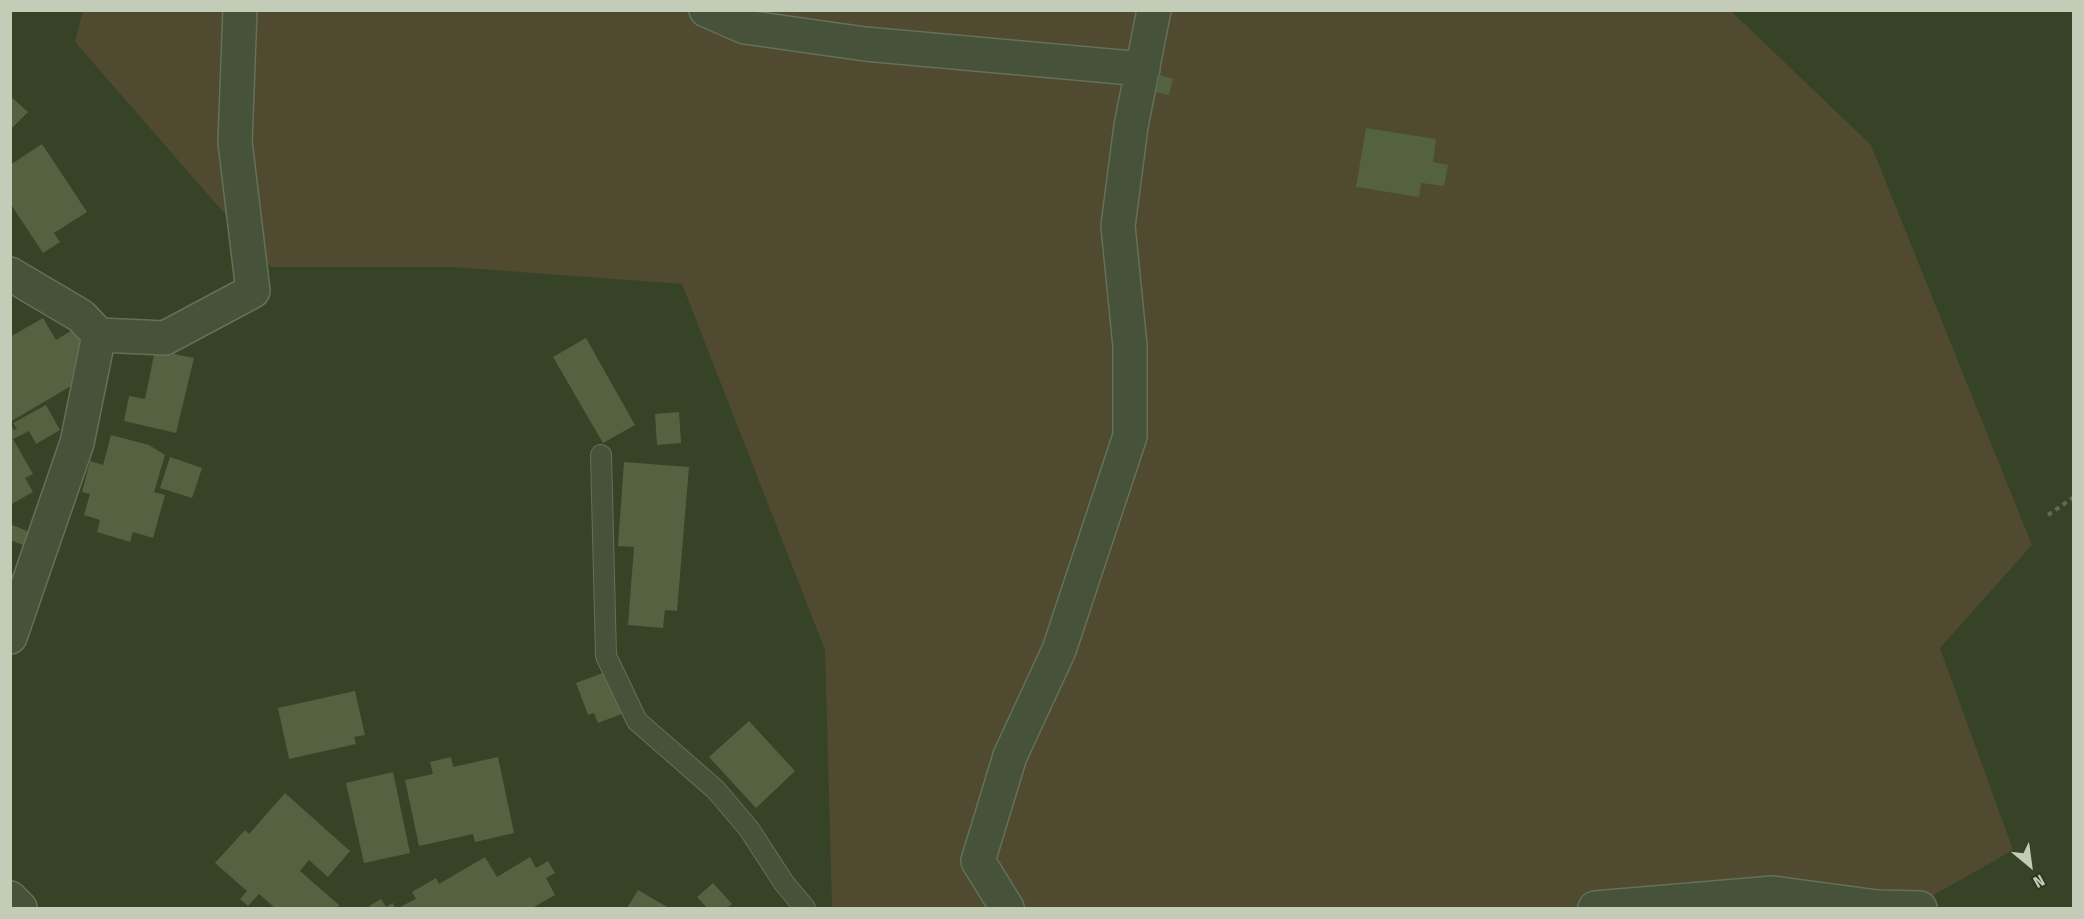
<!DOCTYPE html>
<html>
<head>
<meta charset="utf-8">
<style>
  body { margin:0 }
  #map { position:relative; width:2084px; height:919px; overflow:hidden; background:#364326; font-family:"Fira Sans Condensed",sans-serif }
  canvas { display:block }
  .frame { position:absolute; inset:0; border:12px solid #c2ccb7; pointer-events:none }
  .north { position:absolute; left:2000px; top:835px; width:60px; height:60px; -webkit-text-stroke:4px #2c381f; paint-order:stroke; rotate:151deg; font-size:16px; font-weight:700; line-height:24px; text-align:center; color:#c2ccb7 }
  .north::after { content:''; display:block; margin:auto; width:21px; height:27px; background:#c2ccb7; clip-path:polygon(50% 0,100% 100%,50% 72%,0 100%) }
</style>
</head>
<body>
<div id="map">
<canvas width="2084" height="919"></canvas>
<div class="frame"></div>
<div class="north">N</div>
</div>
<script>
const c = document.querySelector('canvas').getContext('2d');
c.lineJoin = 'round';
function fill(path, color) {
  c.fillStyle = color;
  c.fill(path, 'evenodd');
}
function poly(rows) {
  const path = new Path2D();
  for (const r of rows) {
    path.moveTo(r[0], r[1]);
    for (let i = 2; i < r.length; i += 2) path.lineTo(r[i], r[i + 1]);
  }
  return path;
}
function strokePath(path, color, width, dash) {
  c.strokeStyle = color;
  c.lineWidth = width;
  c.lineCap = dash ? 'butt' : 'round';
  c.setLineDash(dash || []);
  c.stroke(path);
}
fill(poly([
  [83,10,1731,11,1871,145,2032,545,1940,648,2013,850,1911,908,832,908,825,650,682,284,452,267,271,267,75,42]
]), '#4f4a30');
fill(poly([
  [1160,75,1173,79,1169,95,1156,92],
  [10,96,28,112,10,130],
  [1366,128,1436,139,1433,162,1448,165,1444,186,1421,183,1419,197,1356,187],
  [42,144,87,212,54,233,60,242,43,253,10,203,10,165],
  [43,318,56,340,74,329,88,353,76,383,10,422,10,337],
  [586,338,635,425,603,443,553,357],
  [155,350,194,358,176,433,124,421,129,396,145,399],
  [46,405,60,430,36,444,29,431,13,439,33,474,25,478,33,492,10,505,10,423,14,430,17,429,13,423],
  [679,412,681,443,657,445,655,414],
  [111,435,149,445,165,455,154,492,165,495,153,538,133,532,130,542,97,532,100,520,84,515,90,494,82,492,90,461,103,465],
  [170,457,202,468,192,498,160,488],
  [624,462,689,467,677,611,665,610,663,628,628,625,634,547,618,546],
  [10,524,32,533,26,546,10,540],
  [608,671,624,713,598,723,594,713,588,715,576,683],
  [355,691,365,735,354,737,356,744,289,759,278,708],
  [749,721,795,771,756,808,709,757],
  [451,757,453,767,498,757,514,833,475,842,473,834,419,846,405,780,433,774,430,762],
  [393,772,410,853,364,863,346,783],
  [285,793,350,851,328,877,309,860,300,871,339,905,337,908,275,908,259,894,248,906,240,899,247,891,215,863,245,830,249,834],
  [485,857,497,877,530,857,536,868,548,861,555,873,546,878,555,895,532,908,398,908,416,899,412,892,436,878,439,884],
  [713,883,732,904,727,908,707,908,697,897],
  [638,890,669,908,627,908],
  [381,899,386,907,393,903,395,908,370,908,369,906]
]), '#546241');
const lane = poly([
  [601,455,606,656,637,721,716,790,749,829,784,883,805,908]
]);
const street = poly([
  [706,10,745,27,865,44,1143,69],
  [10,274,81,316,99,335],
  [10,637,77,443,99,335,165,338,253,291,235,142,240,10],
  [10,898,20,908],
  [1007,908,978,861,1010,756,1059,650,1130,436,1130,346,1118,226,1131,126,1154,10],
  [1595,908,1773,893,1877,907,1920,908]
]);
strokePath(lane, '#657058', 22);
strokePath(street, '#657058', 36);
strokePath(poly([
  [2048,515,2074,497]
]), '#67684f', 4, [4.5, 4.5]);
strokePath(lane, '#47523a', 20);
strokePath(street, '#47523a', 33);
</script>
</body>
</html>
